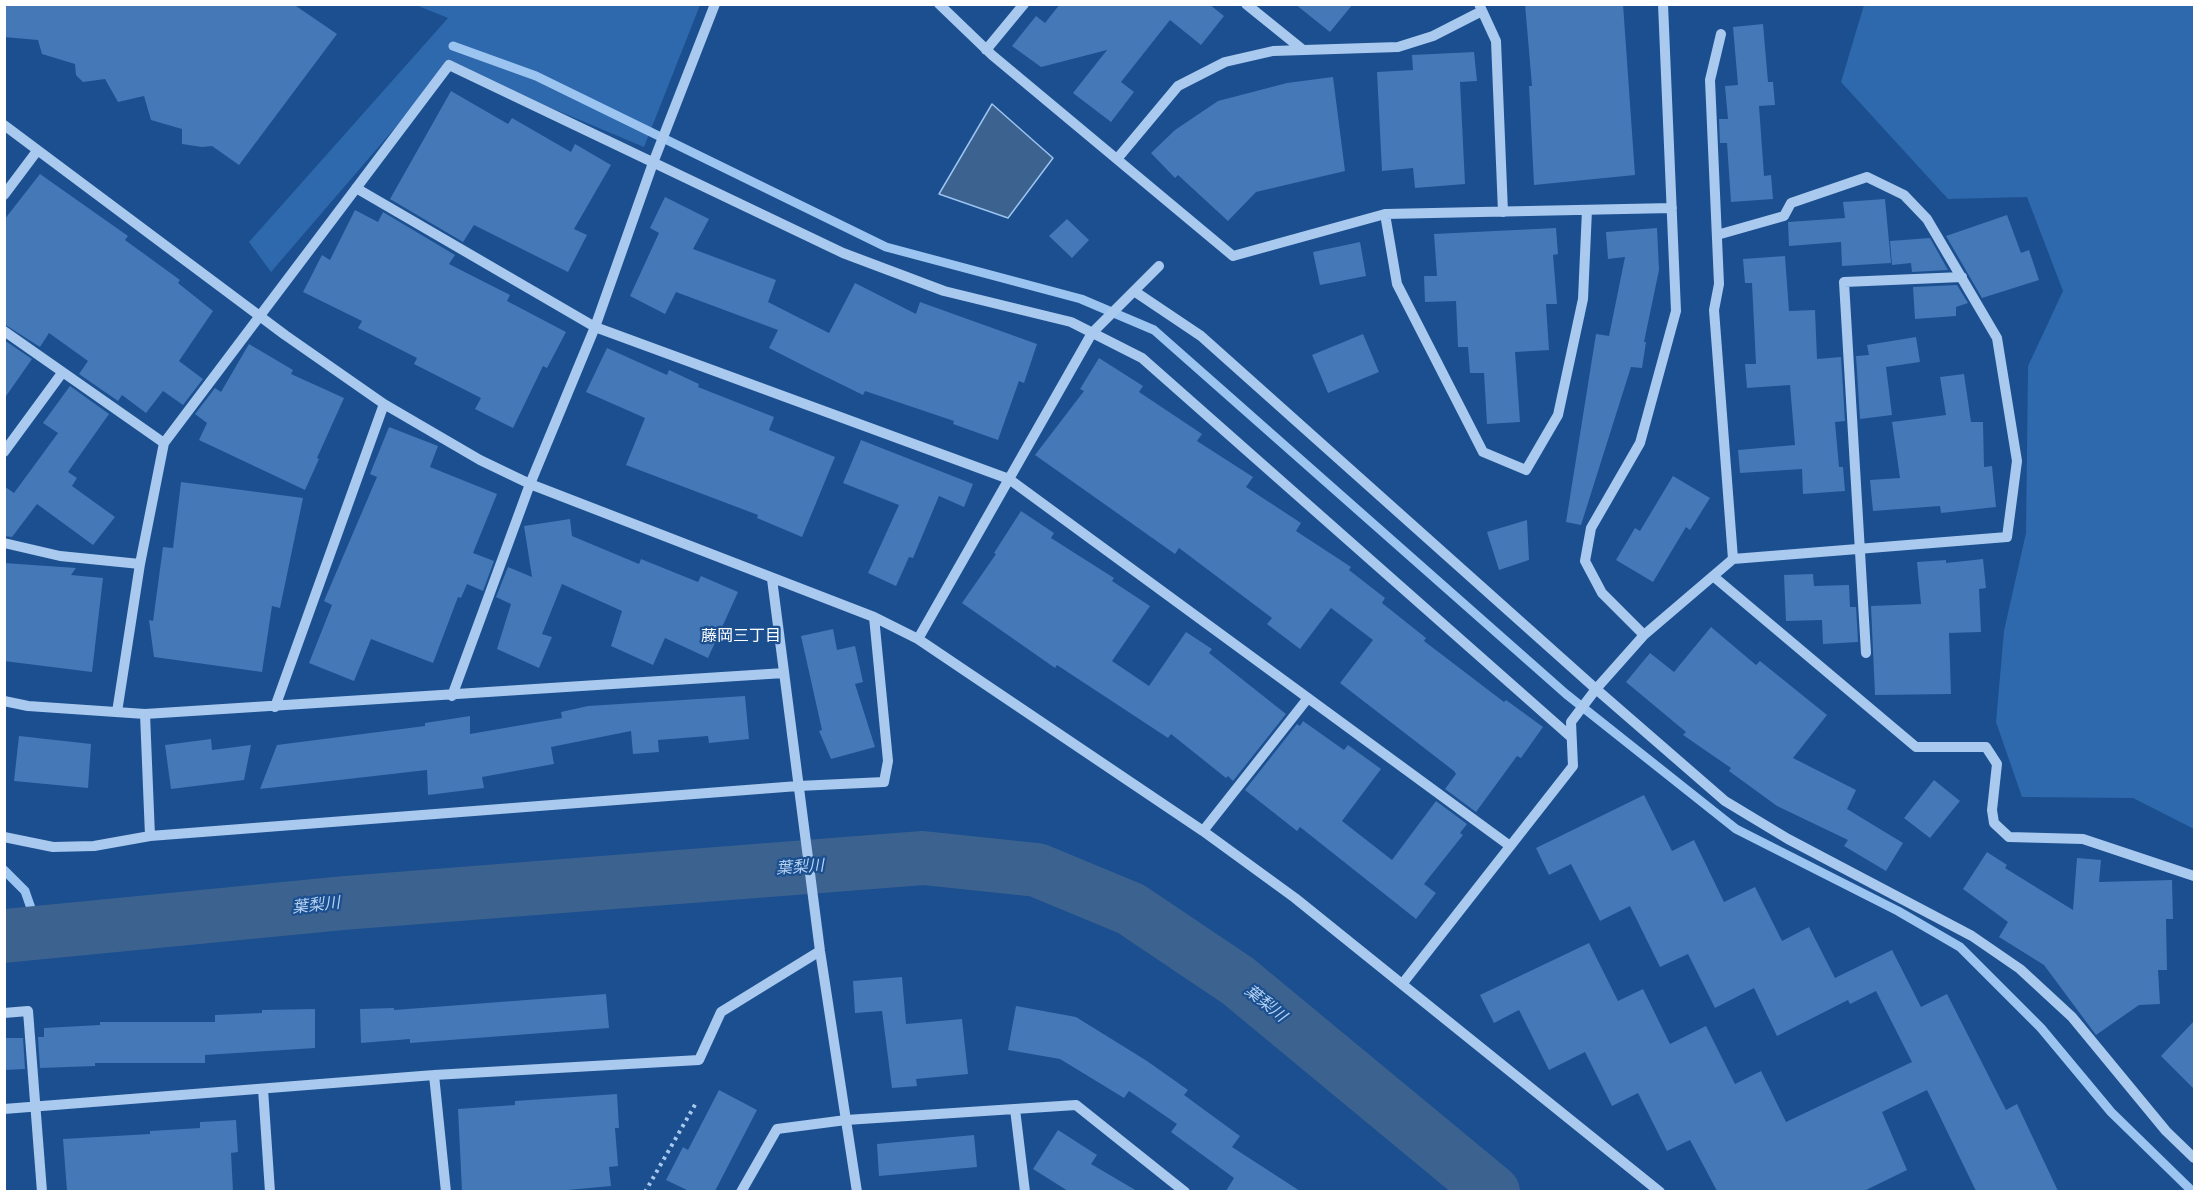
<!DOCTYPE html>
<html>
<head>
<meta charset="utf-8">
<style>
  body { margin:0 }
  #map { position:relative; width:2199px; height:1196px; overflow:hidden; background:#1b4f8f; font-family:"DM Sans",sans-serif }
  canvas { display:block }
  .frame { position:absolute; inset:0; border:6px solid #fff; pointer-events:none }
</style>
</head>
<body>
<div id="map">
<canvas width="2199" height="1196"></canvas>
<div class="frame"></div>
</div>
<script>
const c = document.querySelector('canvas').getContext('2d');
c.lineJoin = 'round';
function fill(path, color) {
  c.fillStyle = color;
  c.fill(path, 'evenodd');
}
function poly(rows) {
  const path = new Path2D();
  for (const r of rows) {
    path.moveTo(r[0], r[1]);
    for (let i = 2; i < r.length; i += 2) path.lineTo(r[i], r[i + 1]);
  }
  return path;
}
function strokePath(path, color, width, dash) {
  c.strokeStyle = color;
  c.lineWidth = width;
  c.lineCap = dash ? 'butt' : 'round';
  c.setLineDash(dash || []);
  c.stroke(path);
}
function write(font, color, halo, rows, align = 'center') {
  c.font = font + ' "DM Sans","Noto Sans JP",sans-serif';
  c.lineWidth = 4.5;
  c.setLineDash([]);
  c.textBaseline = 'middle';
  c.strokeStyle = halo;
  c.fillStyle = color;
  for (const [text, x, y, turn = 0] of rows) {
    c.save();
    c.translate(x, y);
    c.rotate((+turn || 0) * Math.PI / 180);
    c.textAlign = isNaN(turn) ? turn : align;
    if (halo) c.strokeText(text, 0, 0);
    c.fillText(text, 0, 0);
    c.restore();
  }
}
fill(poly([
  [416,5,700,5,644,147,449,65,271,272,249,242,448,18],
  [1864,5,2194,5,2194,829,2133,798,2022,797,1996,722,2004,631,2026,533,2028,366,2063,291,2027,197,1948,199,1841,82]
]), '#2e69ad');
const water = poly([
  [992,104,1053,158,1008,218,939,194,992,104]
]);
fill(water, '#3c6290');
strokePath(water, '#9cc4f0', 1.5);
strokePath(poly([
  [453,46,536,76,886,247,1081,299,1154,330,1566,694,1736,829,1898,911,1960,947,2041,1028,2111,1112,2193,1192],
  [4,870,25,891,40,934]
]), '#9cc4f0', 9);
strokePath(poly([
  [4,936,344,903,923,858,1037,870,1131,909,1238,981,1493,1192]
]), '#3c6290', 54);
fill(poly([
  [4,4,293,4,337,34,239,165,212,146,202,147,182,144,182,129,151,120,144,96,118,102,105,79,83,82,76,75,75,64,42,54,38,40,4,37],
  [1060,4,1209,4,1224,16,1201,45,1170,20,1121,82,1134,92,1111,122,1073,93,1107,50,1041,67,1012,46,1036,16,1045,23],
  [1295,4,1353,4,1330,32],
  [1525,4,1623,4,1635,175,1534,185,1529,86,1532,86],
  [1763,24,1768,82,1773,82,1775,105,1759,106,1764,176,1771,175,1773,199,1731,202,1727,143,1720,143,1719,119,1728,119,1725,86,1738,85,1733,27],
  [1474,52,1477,81,1460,82,1465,184,1415,188,1413,168,1382,171,1377,72,1413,70,1412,55],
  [1333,77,1345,171,1256,192,1228,221,1178,175,1175,178,1151,153,1175,130,1218,101,1287,83],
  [451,91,508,124,512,118,571,152,575,144,611,165,574,229,587,235,568,272,474,225,463,242,390,199],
  [40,174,128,236,125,240,180,280,178,283,213,311,179,361,203,379,183,405,163,391,146,413,122,395,118,401,79,374,88,361,49,333,40,347,4,324,4,220],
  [665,197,709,219,693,249,776,280,768,302,829,333,855,283,916,314,920,302,1037,344,1024,383,1019,381,998,440,953,424,954,421,865,391,863,395,812,370,769,348,778,330,676,292,665,314,630,296,659,233,650,228],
  [1885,199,1891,263,1842,266,1841,242,1789,246,1788,222,1845,218,1843,202],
  [355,210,378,222,383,212,455,255,449,264,510,295,507,301,566,332,547,368,543,366,513,428,475,409,481,398,414,364,417,358,358,328,362,321,303,292,322,255,330,260],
  [2007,215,2021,253,2029,250,2039,280,1982,298,1946,236],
  [1067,219,1089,240,1072,258,1049,236],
  [1556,228,1558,254,1553,255,1557,304,1546,304,1549,350,1515,352,1520,422,1487,424,1484,373,1470,373,1468,347,1458,347,1456,301,1425,302,1424,276,1437,276,1434,234],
  [1657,228,1659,270,1644,342,1646,342,1642,368,1631,367,1581,525,1566,522,1596,334,1609,336,1625,257,1608,259,1606,232],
  [1930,238,1948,270,1912,272,1911,263,1892,265,1890,241],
  [1360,242,1366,276,1320,285,1313,252],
  [1785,256,1789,311,1815,310,1817,359,1841,357,1845,421,1835,422,1839,467,1843,467,1845,491,1803,494,1802,469,1740,473,1738,450,1795,445,1790,385,1747,388,1745,364,1756,364,1752,283,1745,283,1743,259],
  [1957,285,1968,303,1956,307,1956,316,1915,319,1913,287],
  [1363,334,1379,372,1328,393,1312,355],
  [1916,337,1920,362,1886,367,1892,415,1860,419,1856,356,1869,355,1867,345],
  [4,340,32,359,4,399],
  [249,344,293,370,291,374,344,398,317,458,319,459,305,490,199,440,207,423,195,414,215,388,221,392],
  [607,348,667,375,669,370,699,384,698,387,774,417,769,430,835,457,802,537,757,518,758,515,626,465,645,418,586,392],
  [1099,358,1143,386,1139,392,1202,434,1197,441,1253,477,1246,487,1301,523,1296,531,1351,567,1349,570,1385,598,1382,603,1426,638,1424,641,1504,702,1506,700,1543,727,1521,758,1517,756,1476,812,1445,789,1456,774,1454,771,1340,683,1373,640,1331,608,1300,649,1267,624,1272,618,1179,548,1175,554,1035,455,1084,391,1080,389],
  [1964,374,1971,422,1983,422,1984,467,1992,466,1996,507,1941,513,1940,506,1873,511,1870,480,1900,478,1892,422,1946,415,1940,377],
  [70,386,109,414,68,472,77,478,72,486,115,517,93,545,37,504,12,537,4,536,4,486,14,493,58,433,43,423],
  [389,427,438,446,430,467,497,494,473,553,494,561,483,591,467,584,461,598,458,597,433,663,371,639,354,681,309,663,332,605,324,601,377,477,370,474],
  [861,440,973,484,964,507,939,496,913,558,909,557,896,586,868,573,899,505,843,483],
  [1673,476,1710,498,1690,530,1686,527,1653,582,1616,560,1635,528,1640,531],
  [181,482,303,498,280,608,272,606,262,672,154,657,149,620,153,621,163,547,173,548],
  [1021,511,1054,533,1051,538,1114,578,1112,581,1150,606,1112,661,1149,686,1186,632,1212,649,1209,653,1286,714,1233,781,1228,776,1226,778,1171,734,1168,738,1057,665,1055,668,962,603,996,554,994,553],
  [570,519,572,536,639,564,641,559,698,582,701,576,738,592,708,658,665,638,653,665,611,646,622,611,562,584,542,634,552,637,539,668,497,649,511,604,496,597,508,567,532,577,524,526],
  [1527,520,1529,560,1499,570,1487,532],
  [1983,559,1986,588,1979,589,1981,632,1949,633,1951,694,1875,695,1871,606,1921,604,1917,562,1946,560,1946,563],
  [4,563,76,568,71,575,103,578,92,672,4,661],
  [1813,574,1814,586,1849,585,1850,607,1856,607,1858,642,1823,644,1822,620,1786,621,1784,575],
  [1711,627,1756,665,1760,661,1827,715,1793,758,1856,790,1847,809,1903,843,1886,871,1844,846,1848,840,1777,806,1729,771,1731,768,1683,735,1686,732,1626,682,1650,653,1674,672],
  [833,629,837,650,855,646,863,682,855,684,875,747,831,759,819,731,822,730,801,636],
  [745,696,749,739,709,743,708,736,658,740,659,752,633,754,631,731,551,747,554,764,482,777,484,788,428,795,427,770,260,789,277,745,425,726,425,723,470,716,470,734,562,718,561,712,588,706],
  [1303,721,1344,750,1348,745,1381,769,1342,821,1392,860,1436,801,1467,824,1460,833,1463,835,1424,884,1436,893,1416,919,1300,827,1297,831,1245,790,1297,724,1300,726],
  [19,736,91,744,88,788,14,781],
  [211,739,212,750,251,745,244,780,171,789,165,745],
  [1934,780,1960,801,1930,838,1904,818],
  [1644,795,1672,851,1694,840,1724,902,1755,887,1782,941,1809,927,1835,978,1892,950,1921,1007,1947,994,2006,1110,2017,1104,2058,1191,1976,1191,1927,1090,1882,1112,1907,1170,1864,1191,1717,1191,1690,1140,1667,1151,1638,1093,1612,1106,1585,1052,1549,1070,1519,1010,1494,1023,1480,995,1589,943,1618,1001,1643,989,1670,1044,1706,1026,1735,1084,1761,1071,1786,1122,1912,1062,1876,991,1850,1004,1848,1000,1777,1036,1754,988,1715,1008,1688,954,1660,967,1630,906,1600,921,1571,864,1549,875,1536,848],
  [1987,852,2007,865,2005,868,2073,910,2077,858,2101,860,2099,882,2172,880,2173,919,2166,919,2167,970,2158,970,2160,1004,2139,1005,2096,1035,2044,965,1999,937,2008,922,1963,889],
  [902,977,906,1024,962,1019,968,1074,916,1079,917,1086,892,1088,882,1011,855,1013,853,981],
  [606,994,609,1028,410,1043,410,1039,361,1043,360,1009,394,1008,394,1010],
  [1016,1006,1076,1017,1147,1061,1188,1090,1184,1095,1240,1136,1232,1147,1300,1191,1226,1191,1234,1178,1171,1132,1177,1124,1129,1091,1124,1098,1060,1059,1008,1050],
  [315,1009,315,1048,205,1055,205,1063,95,1063,95,1066,40,1068,38,1037,44,1037,44,1028,100,1025,100,1022,215,1022,215,1015,262,1013,262,1010],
  [2194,1021,2194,1089,2161,1056],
  [4,1038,23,1038,25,1069,4,1070],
  [719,1090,757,1110,715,1191,689,1191,666,1180,683,1147,688,1150],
  [617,1094,619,1128,615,1128,618,1166,609,1167,611,1186,557,1191,462,1191,458,1109,515,1105,515,1101],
  [236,1120,238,1152,231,1153,233,1191,67,1191,63,1139,150,1134,150,1131,200,1128,200,1122],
  [1058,1130,1097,1155,1091,1164,1137,1191,1068,1191,1033,1169],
  [974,1135,977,1167,879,1176,877,1144]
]), '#4478b7');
strokePath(poly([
  [645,1192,696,1103]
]), '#a9c9ee', 4, [3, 4.5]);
strokePath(poly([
  [939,4,992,55,1233,256,1385,214,1672,208],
  [1246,4,1303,50],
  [1479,4,1496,41,1503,212],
  [1721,34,1710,80,1719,284,1714,310,1733,559],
  [986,50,1024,4],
  [4,125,285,335,384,404,480,460,530,484,874,617,918,639,1203,831,1295,898,1660,1192],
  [1117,159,1178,86,1225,62,1273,51,1398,47,1433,36,1482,11],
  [356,188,595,327,1009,479,1510,846],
  [4,195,37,151],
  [1385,214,1397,284,1483,452,1526,470,1558,415,1583,299,1587,210],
  [1134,291,1201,336,1596,689,1725,801,1788,839,1972,936,2020,969,2072,1017,2166,1131,2194,1158],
  [4,331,164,443],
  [4,452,62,373],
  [4,543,60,556,140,564],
  [1713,576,1916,747,1986,747,1997,764,1992,810,1994,823,2009,837,2083,839,2194,876],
  [772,579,820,951,857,1192],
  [1644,635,1602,593,1585,561,1591,528,1640,443,1676,311,1663,4],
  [918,639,1092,333,1159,266],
  [1866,653,1844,282,1962,277],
  [452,696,530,484,595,327,653,163,715,4],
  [4,701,28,706,145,714,784,673],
  [275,707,384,404],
  [117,712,140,564,164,443,449,65,843,253,944,291,1071,322,1142,358,1571,737],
  [145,714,150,836],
  [1203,831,1308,698],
  [4,837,53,847,94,846,150,836,798,786,884,782,888,761,874,617],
  [1403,983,1573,766,1571,722,1596,689,1644,635,1733,559,2007,537,2017,461,1997,338,1927,219,1904,195,1867,177,1791,203,1784,216,1717,235],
  [4,1013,28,1011,42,1192],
  [434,1075,446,1192],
  [263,1089,270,1192],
  [4,1109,434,1075,699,1060,721,1012,820,951],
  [1015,1109,1025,1192],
  [741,1192,777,1129,846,1120,1076,1105,1185,1192]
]), '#a9c9ee', 10);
write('16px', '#fff', '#1b4f8f', [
  ["藤岡三丁目",741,637]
]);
write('italic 16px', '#b5d3f5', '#1b4f8f', [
  ["葉梨川",800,868,-4],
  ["葉梨川",316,906,-6],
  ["葉梨川",1265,1004,39]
]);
</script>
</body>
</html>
